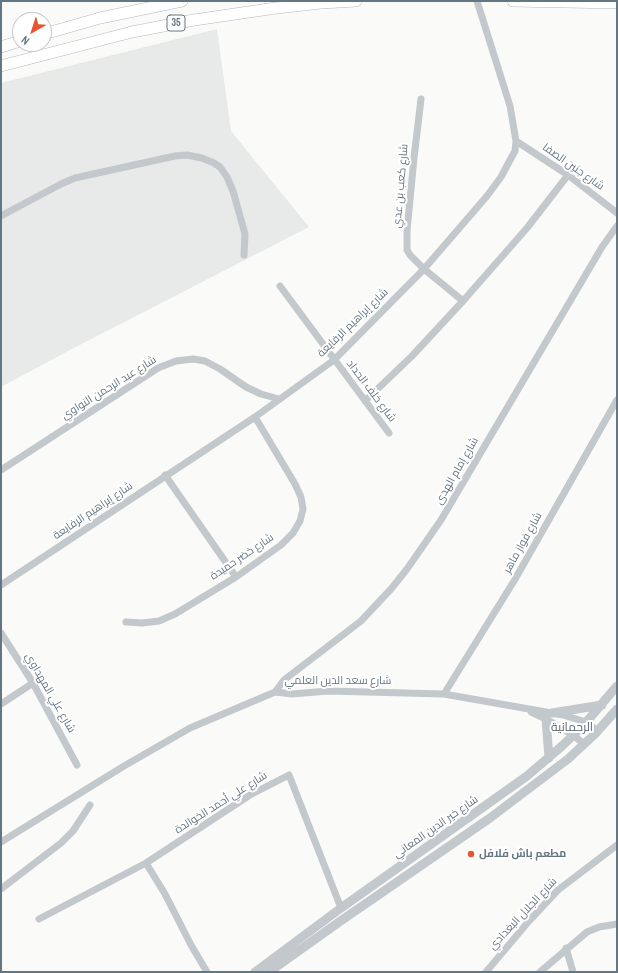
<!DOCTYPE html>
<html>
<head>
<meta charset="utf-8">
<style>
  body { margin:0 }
  #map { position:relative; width:618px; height:973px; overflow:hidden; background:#fafaf8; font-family:"Archivo Narrow",sans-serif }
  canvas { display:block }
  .frame { position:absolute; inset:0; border:2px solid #657683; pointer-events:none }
  .north { position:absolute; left:12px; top:12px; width:40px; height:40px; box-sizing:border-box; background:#fff; border:1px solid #c1c8cd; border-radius:50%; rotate:219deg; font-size:11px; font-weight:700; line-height:16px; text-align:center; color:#657683 }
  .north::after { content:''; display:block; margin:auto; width:14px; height:18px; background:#e4572e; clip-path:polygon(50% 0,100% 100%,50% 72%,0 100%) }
</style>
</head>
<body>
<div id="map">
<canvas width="618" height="973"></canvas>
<div class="frame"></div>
<div class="north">N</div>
</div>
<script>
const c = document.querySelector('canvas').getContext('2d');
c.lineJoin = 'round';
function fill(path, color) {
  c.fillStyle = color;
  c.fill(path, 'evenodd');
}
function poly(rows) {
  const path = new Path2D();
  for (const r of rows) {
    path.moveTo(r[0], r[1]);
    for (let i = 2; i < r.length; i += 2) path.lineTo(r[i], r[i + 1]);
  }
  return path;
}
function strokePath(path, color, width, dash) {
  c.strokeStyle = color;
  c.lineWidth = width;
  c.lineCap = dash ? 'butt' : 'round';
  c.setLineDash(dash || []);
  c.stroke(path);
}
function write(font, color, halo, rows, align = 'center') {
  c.font = font + ' "Archivo Narrow",Cairo,sans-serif';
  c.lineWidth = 4;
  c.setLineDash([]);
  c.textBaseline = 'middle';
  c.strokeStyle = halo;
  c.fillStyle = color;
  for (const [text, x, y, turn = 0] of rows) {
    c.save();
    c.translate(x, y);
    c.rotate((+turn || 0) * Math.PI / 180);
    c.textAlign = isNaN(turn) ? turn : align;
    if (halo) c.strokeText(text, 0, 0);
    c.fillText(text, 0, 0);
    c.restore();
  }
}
fill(poly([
  [217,29,231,131,309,227,70,350,1,387,1,83]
]), '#e8e9e9');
const trunk = poly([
  [513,1,617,3],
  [44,34,100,18,182,1],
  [1,47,20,41],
  [1,66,132,32,194,20,276,8,321,3,356,1]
]);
strokePath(trunk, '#b4b9bd', 12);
strokePath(poly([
  [421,99,414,158,407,231,407,250,410,255,424,269,463,301],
  [516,141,568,175,617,213],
  [1,216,61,184,75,178,175,156,187,155,202,158,214,163,220,167,227,177,233,191,245,234,244,255],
  [280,286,389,433],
  [365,401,412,356,463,301,527,228,568,175],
  [1,470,158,368,176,361,193,359,205,361,220,369,246,387,261,394,279,399],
  [165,475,236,577],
  [1,585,255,417,334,360,424,269,487,196,501,177,509,162,515,151,516,141,510,106,477,1],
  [126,622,142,623,159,621,175,614,236,577,281,545,293,533,300,521,303,509,301,497,295,484,255,417],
  [1,633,33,683,77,765],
  [275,692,284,680,361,621,391,589,407,569,441,520,602,247,617,226],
  [444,694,514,581,617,400],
  [1,704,33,683],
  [531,712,546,719,573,735,584,744],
  [1,842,124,766,190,728,275,692,292,694,328,691,444,694,563,715,586,722,598,731],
  [146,863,165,894,191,945,207,972],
  [1,889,61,843,73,831,90,805],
  [39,919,146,863,250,795,289,775,341,908],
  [566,948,573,972],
  [486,972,529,921,558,890,617,845],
  [540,972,587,932,599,927,617,924]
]), '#c3c8cc', 7);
strokePath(poly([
  [552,713,602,705],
  [546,719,549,758],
  [255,972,341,908,527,776,562,746,583,726,617,686],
  [269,972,342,920,490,818,568,759,595,734,617,709]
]), '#c3c8cc', 9);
strokePath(trunk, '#fff', 11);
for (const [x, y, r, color] of [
  [471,854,4,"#e4572e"]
]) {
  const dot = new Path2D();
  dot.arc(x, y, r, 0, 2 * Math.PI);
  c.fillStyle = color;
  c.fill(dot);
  strokePath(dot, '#fff', 1.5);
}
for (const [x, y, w] of [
  [176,23,18]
]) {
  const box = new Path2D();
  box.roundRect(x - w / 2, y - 8, w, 16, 3);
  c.fillStyle = '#fff';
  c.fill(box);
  strokePath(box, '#657683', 1);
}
write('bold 10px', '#657683', null, [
  ["35",176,23]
]);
write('11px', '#657683', '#fff', [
  ["شارع جنين الصفا",573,167,35],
  ["شارع كعب بن عدي",401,186,-85],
  ["شارع إبراهيم الرفايعة",353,323,-44],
  ["شارع عبد الرحمن النواوي",109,388,-32],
  ["شارع خلف الحداد",371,391,53],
  ["شارع إمام الهدى",457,471,-60],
  ["شارع إبراهيم الرفايعة",93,511,-34],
  ["شارع فواز ماهر",523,543,-61],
  ["شارع خضر حميدة",242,557,-34],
  ["شارع سعد الدين العلمي",338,681],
  ["شارع علي المهداوي",50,693,60],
  ["شارع علي أحمد الخوالدة",221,803,-32],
  ["شارع خير الدين المعاني",436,827,-35],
  ["شارع الجلال البغدادي",523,914,-47]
]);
write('bold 11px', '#657683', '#fff', [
  ["مطعم باش فلافل",479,854]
], 'left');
write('12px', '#57646e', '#fff', [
  ["الرحمانية",572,728]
]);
</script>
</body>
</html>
